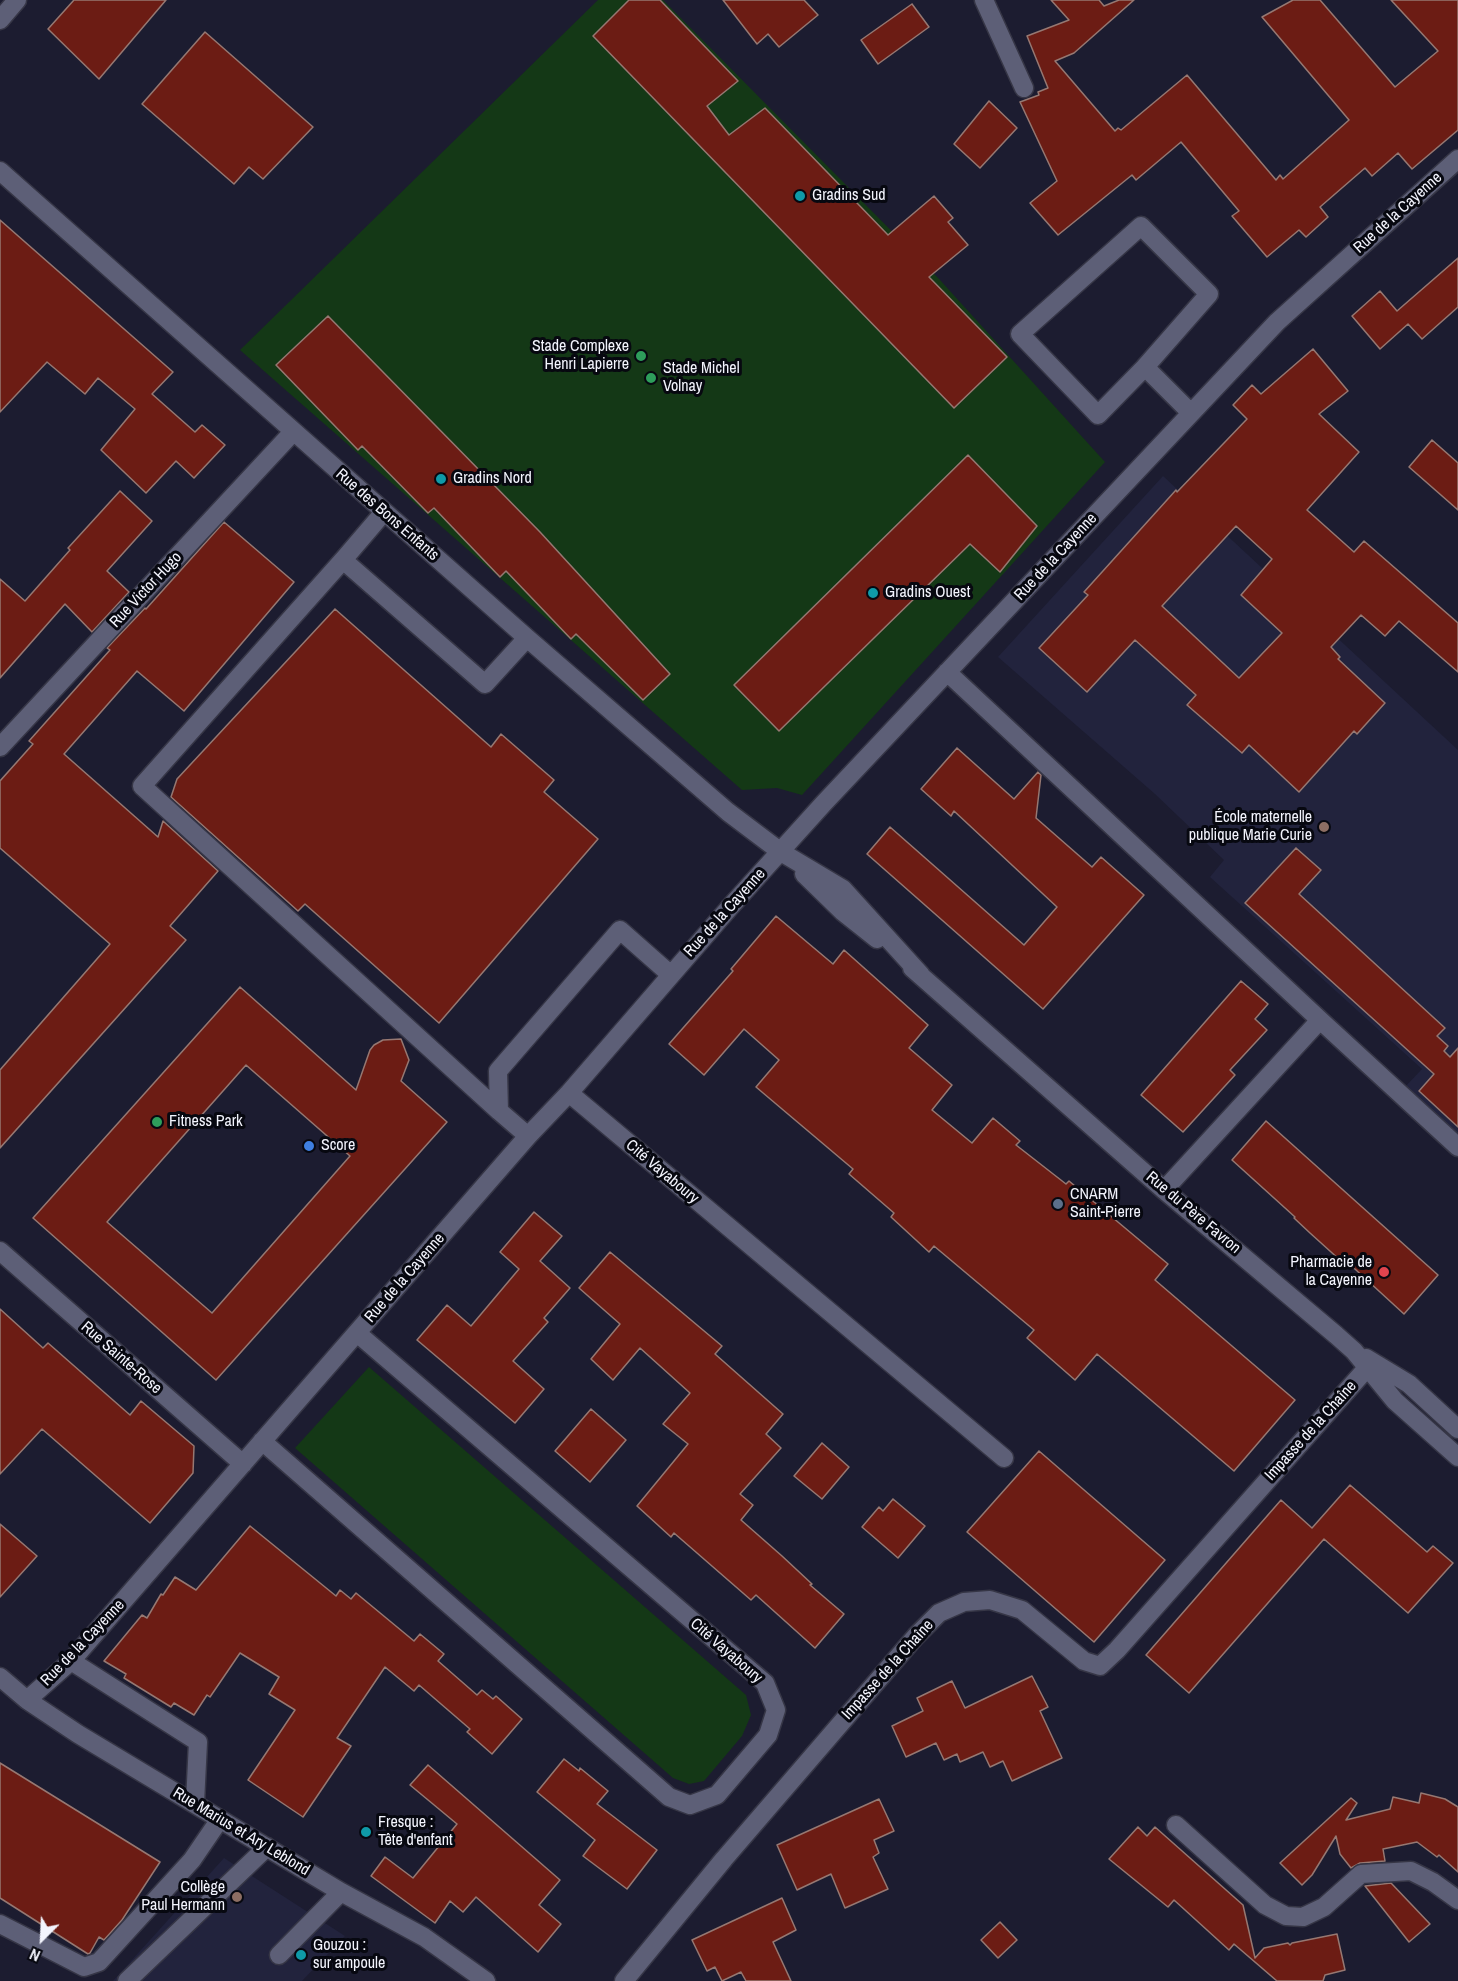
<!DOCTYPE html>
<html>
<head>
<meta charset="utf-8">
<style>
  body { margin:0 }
  #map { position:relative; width:1458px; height:1981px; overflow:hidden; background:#1c1c30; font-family:"Archivo Narrow",sans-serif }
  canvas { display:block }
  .north { position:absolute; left:12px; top:1909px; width:60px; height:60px; -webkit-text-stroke:4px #070810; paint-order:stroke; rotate:204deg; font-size:16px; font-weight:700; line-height:24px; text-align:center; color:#f3f4fd }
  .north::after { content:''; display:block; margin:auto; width:21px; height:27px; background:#f3f4fd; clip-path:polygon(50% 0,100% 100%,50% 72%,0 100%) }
</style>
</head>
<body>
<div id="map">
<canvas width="1458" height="1981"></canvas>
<div class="north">N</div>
</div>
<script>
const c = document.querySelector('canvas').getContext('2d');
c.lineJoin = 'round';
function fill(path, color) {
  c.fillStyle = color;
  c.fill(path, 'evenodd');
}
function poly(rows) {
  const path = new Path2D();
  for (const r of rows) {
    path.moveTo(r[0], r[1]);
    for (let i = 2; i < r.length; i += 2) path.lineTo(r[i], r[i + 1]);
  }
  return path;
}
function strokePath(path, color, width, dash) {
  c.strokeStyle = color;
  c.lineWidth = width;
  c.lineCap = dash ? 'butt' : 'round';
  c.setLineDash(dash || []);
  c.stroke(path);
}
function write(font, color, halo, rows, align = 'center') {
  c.font = font + ' "Archivo Narrow",sans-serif';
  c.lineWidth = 6;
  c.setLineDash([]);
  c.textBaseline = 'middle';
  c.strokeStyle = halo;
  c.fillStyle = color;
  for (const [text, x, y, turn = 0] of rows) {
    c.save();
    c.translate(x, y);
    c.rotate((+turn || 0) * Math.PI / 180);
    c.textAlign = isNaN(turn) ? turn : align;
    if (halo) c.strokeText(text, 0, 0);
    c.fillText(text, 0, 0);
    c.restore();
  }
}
fill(poly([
  [1163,476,1458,750,1458,1136,1405,1087,1422,1069,1210,877,1224,860,1155,794,998,657],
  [224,1858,345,1936,302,1981,113,1981]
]), '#22233d');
fill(poly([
  [598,0,663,0,940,280,1105,462,802,795,777,788,742,790,240,350],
  [369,1367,746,1695,751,1715,742,1736,704,1781,689,1784,673,1778,295,1448]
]), '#143816');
const building = poly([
  [74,0,166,0,99,79,48,29,74,0],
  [629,0,660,0,738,81,707,106,729,135,765,108,888,235,934,196,953,218,948,222,968,245,929,277,1007,357,954,408,593,36,629,0],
  [723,0,804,0,818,15,779,47,768,34,757,44,723,0],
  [1051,0,1099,0,1104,6,1119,0,1134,0,1074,53,1055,61,1115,131,1118,128,1121,130,1187,75,1276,180,1280,175,1283,179,1349,120,1262,17,1293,0,1320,0,1395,87,1438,51,1391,0,1458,0,1458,130,1412,169,1398,153,1372,176,1365,168,1320,207,1328,217,1306,237,1299,230,1267,257,1232,216,1239,211,1181,142,1136,180,1132,175,1058,235,1030,203,1057,181,1020,102,1039,95,1038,92,1048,88,1027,36,1069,20,1051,0],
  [912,4,929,27,878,64,861,40,912,4],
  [205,32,313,127,263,179,249,167,234,184,142,104,205,32],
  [989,101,1017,128,980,168,954,144,989,101],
  [0,220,173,372,152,394,195,432,202,425,225,445,194,478,176,461,146,493,101,450,135,409,98,378,85,394,47,362,0,412,0,220],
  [1458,258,1458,307,1422,339,1408,324,1380,349,1352,316,1380,291,1397,311,1458,258],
  [328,316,540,532,670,674,643,700,576,634,571,639,506,571,500,577,434,508,428,513,362,446,358,450,276,365,328,316],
  [1313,349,1348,391,1319,414,1359,452,1307,510,1354,552,1364,541,1458,623,1458,672,1399,621,1385,636,1361,615,1331,647,1340,657,1338,659,1385,703,1357,734,1354,731,1299,792,1249,745,1242,753,1187,705,1196,695,1135,640,1087,692,1039,648,1088,595,1084,592,1176,490,1177,492,1247,419,1233,405,1252,385,1261,394,1313,349],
  [1236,526,1272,559,1241,595,1282,633,1239,678,1162,606,1236,526],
  [1432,440,1458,463,1458,510,1409,467,1432,440],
  [968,455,1037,526,1000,572,970,544,779,731,734,685,968,455],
  [120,491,152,521,107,571,129,592,92,632,65,604,0,678,0,579,25,601,70,550,68,548,120,491],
  [224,522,294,582,184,711,137,671,64,754,158,837,163,821,218,871,170,926,186,940,0,1148,0,1070,110,944,0,848,0,781,33,744,29,741,110,650,107,648,145,608,146,609,224,522],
  [335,609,491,747,501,734,554,780,544,792,598,839,439,1023,305,904,298,911,171,797,177,779,335,609],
  [957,748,1014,799,1038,772,1041,775,1036,818,1092,867,1101,857,1144,895,1043,1009,867,854,890,827,1024,945,1057,907,954,811,951,816,921,789,957,748],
  [1296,848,1321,870,1299,894,1445,1028,1437,1036,1448,1046,1444,1051,1450,1057,1458,1048,1458,1127,1419,1091,1434,1074,1245,903,1296,848],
  [776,916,833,964,844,950,928,1025,909,1048,952,1085,932,1110,972,1143,993,1118,1020,1141,1016,1145,1066,1184,1069,1181,1168,1264,1155,1280,1295,1400,1234,1471,1097,1354,1075,1380,1027,1338,1034,1330,934,1246,929,1252,891,1217,894,1213,849,1174,853,1169,756,1087,779,1060,744,1029,704,1075,669,1044,733,971,731,969,776,916],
  [1241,981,1268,1004,1255,1019,1267,1030,1230,1070,1235,1075,1183,1132,1141,1095,1241,981],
  [240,987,356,1090,370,1050,374,1045,383,1040,401,1039,409,1060,401,1081,447,1122,216,1380,33,1218,240,987],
  [246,1065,350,1156,212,1313,107,1222,246,1065],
  [1266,1121,1438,1275,1404,1314,1344,1259,1341,1261,1310,1233,1294,1218,1295,1217,1232,1160,1266,1121],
  [534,1212,562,1236,540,1261,570,1288,544,1318,548,1322,513,1361,544,1389,515,1423,417,1340,447,1305,471,1326,519,1269,500,1252,534,1212],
  [610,1252,722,1346,715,1354,783,1414,766,1434,781,1448,740,1494,753,1505,741,1520,782,1556,812,1584,810,1585,844,1614,815,1648,756,1595,751,1600,674,1533,671,1537,637,1506,688,1444,663,1424,690,1393,640,1348,613,1380,591,1359,620,1324,579,1288,610,1252],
  [0,1309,43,1348,48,1343,130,1415,141,1401,194,1446,193,1473,150,1523,42,1429,0,1474,0,1309],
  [591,1409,626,1440,590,1482,555,1451,591,1409],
  [822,1443,849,1467,822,1499,794,1476,822,1443],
  [1039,1451,1165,1560,1094,1642,967,1532,1039,1451],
  [1350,1485,1427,1552,1433,1546,1453,1563,1408,1613,1324,1539,1189,1693,1146,1655,1281,1500,1312,1528,1350,1485],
  [893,1499,925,1526,898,1558,862,1527,879,1507,883,1511,893,1499],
  [0,1524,37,1556,0,1597,0,1524],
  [250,1526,336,1596,340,1590,351,1599,356,1593,414,1641,420,1634,444,1654,438,1661,477,1695,482,1690,493,1699,496,1696,522,1719,492,1754,467,1732,470,1729,419,1685,414,1691,385,1667,337,1738,351,1746,303,1817,248,1780,295,1710,269,1694,279,1677,240,1653,210,1697,207,1695,194,1715,174,1703,171,1707,124,1678,126,1674,104,1661,142,1615,147,1618,161,1594,163,1595,175,1577,196,1590,250,1526],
  [1032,1676,1048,1707,1040,1711,1062,1758,1012,1781,1003,1761,990,1767,983,1752,960,1762,957,1754,944,1760,936,1743,906,1757,892,1726,923,1711,917,1698,952,1681,965,1708,1032,1676],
  [564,1759,579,1771,580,1768,608,1791,597,1804,657,1850,627,1889,583,1856,595,1840,537,1792,564,1759],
  [0,1763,160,1862,122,1920,104,1940,99,1937,90,1953,88,1954,0,1898,0,1763],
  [428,1765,560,1880,539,1905,561,1924,538,1952,476,1897,463,1912,450,1901,435,1923,371,1876,385,1857,413,1878,457,1824,410,1785,428,1765],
  [1421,1793,1445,1799,1458,1807,1458,1872,1439,1855,1437,1857,1417,1842,1383,1849,1385,1861,1360,1863,1351,1868,1340,1854,1336,1836,1312,1875,1302,1885,1280,1863,1351,1798,1357,1803,1346,1820,1390,1809,1393,1797,1419,1803,1421,1793],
  [879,1799,894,1831,874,1840,879,1853,873,1857,888,1889,845,1908,831,1874,797,1890,777,1845,879,1799],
  [1138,1827,1147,1836,1155,1827,1243,1905,1255,1958,1264,1948,1288,1943,1290,1945,1292,1943,1337,1934,1345,1970,1325,1975,1323,1981,1277,1981,1234,1944,1229,1950,1174,1900,1168,1907,1109,1859,1138,1827],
  [1391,1883,1430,1924,1409,1942,1365,1886,1391,1883],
  [782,1898,796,1930,773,1942,791,1981,746,1981,741,1972,722,1981,715,1967,707,1971,692,1940,782,1898],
  [1000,1922,1017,1940,998,1958,981,1940,1000,1922]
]);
fill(building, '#6c1c14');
strokePath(building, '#967872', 1.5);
const minor = poly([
  [984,0,1024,88],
  [0,20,17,0],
  [0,171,527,638,728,812,781,852,843,889,921,975],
  [1145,367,1098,415,1020,334,1141,226,1209,294,1145,367,1191,413],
  [343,560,384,512],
  [947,672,1320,1020,1164,1190],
  [0,747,293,432],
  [804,874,843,912,877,939],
  [912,968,1164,1190,1336,1335,1354,1351,1395,1401,1458,1457],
  [1320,1020,1458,1147],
  [569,1093,1004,1458],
  [499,1111,142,786,343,560,485,684,527,638],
  [528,1136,499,1111,498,1071,620,930,671,975],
  [0,1251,243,1464],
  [1366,1358,1409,1384,1458,1429],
  [262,1441,669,1797,690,1805,717,1795,768,1735,776,1710,765,1683,357,1333],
  [71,1661,198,1742,195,1803],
  [0,1677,27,1700,78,1734,341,1892,424,1937,486,1981],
  [27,1700,71,1661,528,1136,569,1093,730,907,824,803,1277,322,1458,159],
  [1176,1825,1265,1905,1286,1916,1303,1917,1324,1907,1361,1874,1411,1871,1433,1882,1458,1900],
  [0,1924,84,1967,99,1962,192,1860,220,1819],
  [279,1955,341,1892],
  [127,1981,267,1847],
  [624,1981,724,1859,916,1636,939,1613,964,1602,990,1600,1022,1610,1084,1661,1100,1666,1117,1650,1367,1368]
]);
strokePath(minor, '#363646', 21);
strokePath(minor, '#5d5f77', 18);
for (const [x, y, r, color] of [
  [800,196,6,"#0f9aa8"],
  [641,356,6,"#2e9e5b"],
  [651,378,6,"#2e9e5b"],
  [441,479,6,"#0f9aa8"],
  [873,593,6,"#0f9aa8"],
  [1324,827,6,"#8d6e63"],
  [157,1122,6,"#2e9e5b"],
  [309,1146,6,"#3f7fe0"],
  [1058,1204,6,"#5c6f8a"],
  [1384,1272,6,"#e0444e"],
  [366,1832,6,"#0f9aa8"],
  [237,1897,6,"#8d6e63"],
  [301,1955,6,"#0f9aa8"]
]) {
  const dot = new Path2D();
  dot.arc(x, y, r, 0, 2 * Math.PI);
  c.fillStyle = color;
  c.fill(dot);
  strokePath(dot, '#070810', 2);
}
write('16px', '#f3f4fd', '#070810', [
  ["Gradins Sud",812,196],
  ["Stade Complexe",629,347,"right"],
  ["Henri Lapierre",629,365,"right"],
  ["Stade Michel",663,369],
  ["Volnay",663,387],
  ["Gradins Nord",453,479],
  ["Gradins Ouest",885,593],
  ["École maternelle",1312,818,"right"],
  ["publique Marie Curie",1312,836,"right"],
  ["Fitness Park",169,1122],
  ["Score",321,1146],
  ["CNARM",1070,1195],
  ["Saint-Pierre",1070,1213],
  ["Pharmacie de",1372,1263,"right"],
  ["la Cayenne",1372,1281,"right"],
  ["Fresque :",378,1823],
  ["Tête d'enfant",378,1841],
  ["Collège",225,1888,"right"],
  ["Paul Hermann",225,1906,"right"],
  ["Gouzou :",313,1946],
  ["sur ampoule",313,1964]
], 'left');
write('16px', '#f3f4fd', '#070810', [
  ["Rue de la Cayenne",1398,213,-42],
  ["Rue des Bons Enfants",387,515,41],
  ["Rue de la Cayenne",1056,557,-47],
  ["Rue Victor Hugo",146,590,-47],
  ["Rue de la Cayenne",725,913,-48],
  ["Cité Vayaboury",662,1172,40],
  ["Rue du Père Favron",1193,1213,40],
  ["Rue de la Cayenne",405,1278,-49],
  ["Rue Sainte-Rose",121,1358,41],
  ["Impasse de la Chaîne",1311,1431,-48],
  ["Rue de la Cayenne",83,1643,-46],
  ["Cité Vayaboury",726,1651,41],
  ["Impasse de la Chaîne",888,1670,-48],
  ["Rue Marius et Ary Leblond",241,1832,31]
]);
</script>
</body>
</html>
